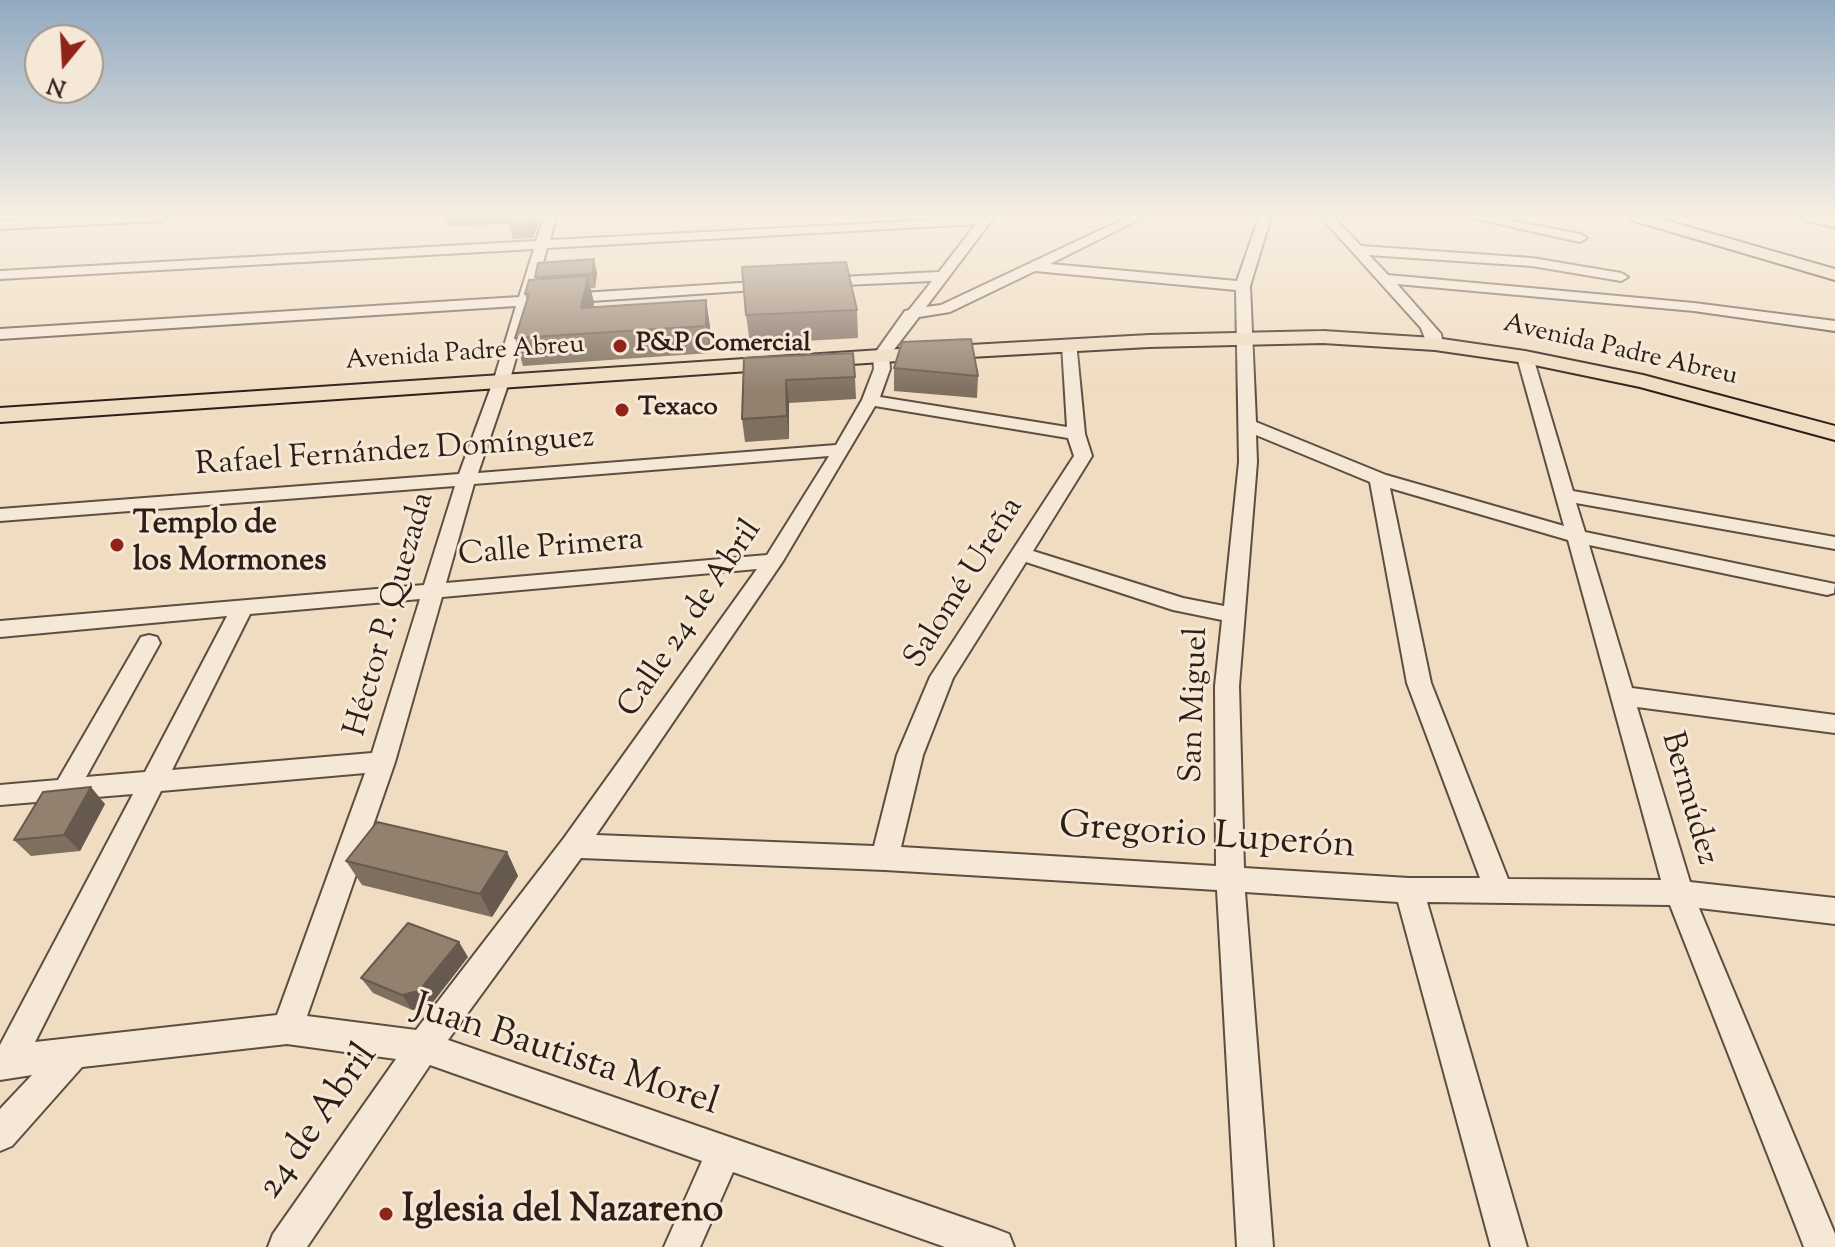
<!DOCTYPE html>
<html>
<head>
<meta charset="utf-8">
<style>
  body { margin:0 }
  #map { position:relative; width:1835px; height:1247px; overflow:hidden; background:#f0dcc1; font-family:"Sorts Mill Goudy",serif }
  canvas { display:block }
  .north { position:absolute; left:24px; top:24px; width:80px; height:80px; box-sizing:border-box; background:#f5e8d7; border:2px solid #a5978a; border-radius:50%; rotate:198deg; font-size:22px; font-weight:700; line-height:32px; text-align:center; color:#2d1e17 }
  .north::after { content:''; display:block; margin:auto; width:28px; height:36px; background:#8f2418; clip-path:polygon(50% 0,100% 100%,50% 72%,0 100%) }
</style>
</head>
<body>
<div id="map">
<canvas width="1835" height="1247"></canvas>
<div class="north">N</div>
</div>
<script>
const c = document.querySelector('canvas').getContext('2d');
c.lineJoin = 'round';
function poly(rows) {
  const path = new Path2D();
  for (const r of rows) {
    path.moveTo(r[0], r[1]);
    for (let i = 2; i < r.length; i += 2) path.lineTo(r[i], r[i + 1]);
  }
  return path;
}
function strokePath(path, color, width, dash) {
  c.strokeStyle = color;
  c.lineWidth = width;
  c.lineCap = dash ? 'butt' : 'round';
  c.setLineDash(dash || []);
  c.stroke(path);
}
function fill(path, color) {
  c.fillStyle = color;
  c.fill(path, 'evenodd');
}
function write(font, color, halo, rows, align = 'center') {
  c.font = font + ' "Sorts Mill Goudy",serif';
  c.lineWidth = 6;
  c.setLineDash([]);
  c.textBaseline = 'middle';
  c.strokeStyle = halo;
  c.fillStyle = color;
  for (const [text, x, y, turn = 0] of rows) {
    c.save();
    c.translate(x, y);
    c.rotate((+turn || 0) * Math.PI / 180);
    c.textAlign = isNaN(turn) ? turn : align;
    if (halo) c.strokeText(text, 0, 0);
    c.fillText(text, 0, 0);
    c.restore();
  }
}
const minor = poly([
  [85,217,167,217,161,221,0,229,0,221,85,217],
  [544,217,556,217,550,240,994,217,926,307,941,305,1128,217,1144,217,1050,264,1237,281,1259,217,1271,217,1250,286,1256,422,1386,475,1564,526,1517,357,1525,352,1533,357,1573,491,1835,537,1835,549,1576,503,1585,532,1835,584,1834,593,1827,595,1589,545,1632,688,1835,715,1835,733,1637,707,1690,882,1835,898,1835,924,1699,908,1835,1234,1835,1247,1804,1247,1670,905,1427,902,1527,1247,1491,1247,1398,902,1245,892,1273,1247,1237,1247,1217,890,885,870,581,858,448,1040,996,1229,1009,1234,1014,1247,945,1247,733,1172,700,1247,664,1247,702,1161,430,1065,307,1247,268,1247,273,1234,396,1059,287,1044,82,1067,12,1146,0,1151,0,1109,32,1075,0,1080,0,1045,133,794,0,805,0,785,58,780,141,637,149,635,157,637,160,643,86,777,145,772,227,616,0,637,0,621,424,585,455,486,0,521,0,509,459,474,494,379,516,306,0,339,0,329,519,297,534,249,0,279,0,271,536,241,544,217],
  [976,224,939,272,822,278,815,282,822,286,932,281,909,310,905,311,873,356,874,369,862,400,836,445,478,473,510,379,531,305,771,289,778,285,771,281,534,296,547,248,976,224],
  [1035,271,1236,290,1239,462,1224,606,1183,598,1033,551,1092,456,1085,434,1076,342,1064,342,1062,345,1067,427,880,397,890,369,889,356,919,317,950,312,1035,271],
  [875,406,1068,438,1074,456,930,677,897,755,874,846,596,835,783,561,875,406],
  [1256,435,1370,482,1407,683,1480,878,1409,878,1244,868,1239,686,1257,462,1256,435],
  [829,456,767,555,446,583,474,484,829,456],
  [1390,488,1568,540,1661,880,1508,879,1431,683,1390,488],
  [1026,562,1173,610,1222,620,1215,686,1216,866,901,847,923,755,953,678,1026,562],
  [757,569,564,838,416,1030,307,1016,395,762,442,597,757,569],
  [420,599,372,753,172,770,250,614,420,599],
  [365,773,277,1015,35,1042,161,791,365,773],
  [1321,217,1334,217,1361,246,1532,258,1621,273,1628,277,1621,281,1532,266,1369,255,1388,275,1694,303,1835,321,1835,331,1694,311,1397,284,1441,334,1443,344,1435,349,1427,344,1421,328,1321,217],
  [1467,217,1492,217,1580,234,1587,238,1580,242,1467,217],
  [1802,217,1835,220,1835,228,1804,220,1802,217]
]);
const major = poly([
  [1629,217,1654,217,1835,269,1835,280,1631,220,1629,217],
  [1323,331,1435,338,1525,351,1643,375,1835,426,1835,440,1640,387,1525,363,1435,350,1323,343,1149,347,881,362,0,422,0,408,881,350,1149,335,1323,331]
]);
strokePath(minor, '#5e4e42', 4);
strokePath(major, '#2d1e17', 4);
fill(minor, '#f5e8d7');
fill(major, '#f0dcc1');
fill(poly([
  [445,217,540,217,533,238,513,239,510,227,511,224,448,226],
  [597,273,595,288,590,288,594,303,593,307,706,300,710,327,710,353,523,366,515,338,527,300,525,294,536,279,535,277],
  [857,310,858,338,750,344,746,315],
  [744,358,855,377,856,399,789,403,789,439,745,442,742,419],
  [894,368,978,376,977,398,894,391],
  [105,804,80,851,31,856,14,840],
  [507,852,518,876,492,917,362,885,346,861],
  [468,957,430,1006,412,1010,373,993,361,978]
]), '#7e6f5f');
fill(poly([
  [533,217,540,217,533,238,530,226],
  [594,259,597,273,595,288,592,274],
  [588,276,594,303,588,334,581,308],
  [706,300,710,327,710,353,706,326],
  [786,380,789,403,789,439,787,416],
  [91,787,105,804,80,851,64,835],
  [507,852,518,876,492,917,480,894],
  [459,942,468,957,430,1006,412,1010,402,995]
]), '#665a4e');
const building = poly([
  [514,217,533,217,530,226,510,227,514,217],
  [594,259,592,274,535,277,538,263,594,259],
  [846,262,857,310,746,315,742,267,846,262],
  [588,276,581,308,706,300,706,326,515,338,529,294,525,294,529,280,588,276],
  [971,339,978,376,894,368,902,342,971,339],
  [853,353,855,377,786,380,787,416,742,419,744,358,853,353],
  [91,787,64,835,14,840,43,792,91,787],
  [377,822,507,852,480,894,346,861,377,822],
  [408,923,459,942,419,991,402,995,361,978,408,923]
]);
fill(building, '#92816f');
strokePath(building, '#665a4e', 2);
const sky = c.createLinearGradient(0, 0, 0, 392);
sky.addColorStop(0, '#91aac1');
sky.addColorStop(0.55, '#f8efe3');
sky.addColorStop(1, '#f8efe300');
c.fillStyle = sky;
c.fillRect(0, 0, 1835, 392);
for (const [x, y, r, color] of [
  [620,346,8,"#8f2418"],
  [622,410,8,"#8f2418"],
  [117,545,8,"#8f2418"],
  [386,1214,8,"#8f2418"]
]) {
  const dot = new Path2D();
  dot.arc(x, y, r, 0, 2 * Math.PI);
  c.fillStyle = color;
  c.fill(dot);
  strokePath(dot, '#f5e8d7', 3);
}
write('bold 26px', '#2d1e17', '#f5e8d7', [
  ["P&P Comercial",636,346],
  ["Texaco",638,410]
], 'left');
write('26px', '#2d1e17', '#f5e8d7', [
  ["Avenida Padre Abreu",1620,352,13],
  ["Avenida Padre Abreu",465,355,-4]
]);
write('32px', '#2d1e17', '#f5e8d7', [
  ["Rafael Fernández Domínguez",395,454,-4],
  ["Calle Primera",551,550,-5],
  ["Salomé Ureña",966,584,-58],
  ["Héctor P. Quezada",392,615,-74],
  ["Calle 24 de Abril",692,620,-56],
  ["San Miguel",1197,705,-88],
  ["Bermúdez",1687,799,74]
]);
write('bold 32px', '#2d1e17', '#f5e8d7', [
  ["Templo de",133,527],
  ["los Mormones",133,564]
], 'left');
write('38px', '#2d1e17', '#f5e8d7', [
  ["Gregorio Luperón",1207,839,4],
  ["Juan Bautista Morel",565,1058,18],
  ["24 de Abril",320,1123,-55]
]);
write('bold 38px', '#2d1e17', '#f5e8d7', [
  ["Iglesia del Nazareno",402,1214]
], 'left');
</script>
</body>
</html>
